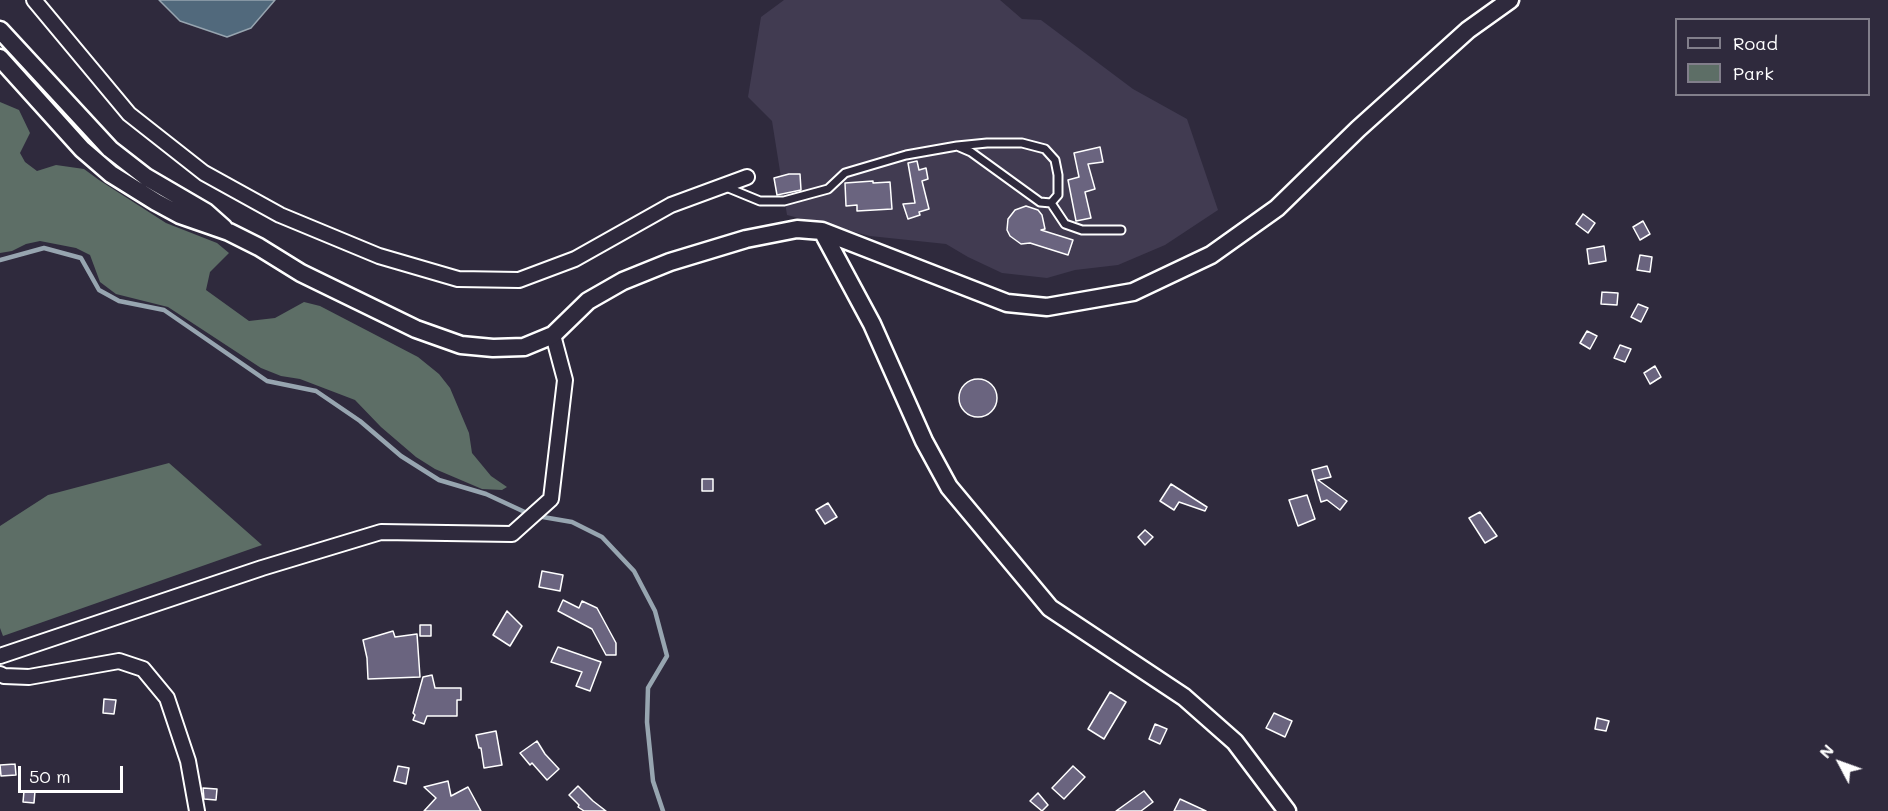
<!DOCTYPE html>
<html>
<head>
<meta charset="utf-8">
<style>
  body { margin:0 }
  #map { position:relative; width:1888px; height:811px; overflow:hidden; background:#2f2a3d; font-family:Mali,sans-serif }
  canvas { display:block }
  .legend { position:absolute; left:1675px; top:18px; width:195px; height:78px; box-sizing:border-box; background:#2f2a3d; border:2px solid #827f8b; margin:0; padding:8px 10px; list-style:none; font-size:18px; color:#fff }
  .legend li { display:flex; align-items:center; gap:12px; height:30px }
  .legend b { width:30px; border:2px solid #827f8b }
  .north { position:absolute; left:1810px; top:733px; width:60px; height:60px; -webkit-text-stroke:4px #2f2a3d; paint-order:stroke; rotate:311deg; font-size:16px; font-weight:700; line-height:24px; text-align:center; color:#fff }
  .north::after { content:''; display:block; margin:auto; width:21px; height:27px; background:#fff; clip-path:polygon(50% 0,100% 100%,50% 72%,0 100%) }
  .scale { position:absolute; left:18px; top:766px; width:105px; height:27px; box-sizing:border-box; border:3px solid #fff; border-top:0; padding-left:8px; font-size:18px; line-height:21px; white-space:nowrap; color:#fff; -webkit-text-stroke:4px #2f2a3d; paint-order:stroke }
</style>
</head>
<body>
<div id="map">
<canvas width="1888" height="811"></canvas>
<ul class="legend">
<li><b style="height:8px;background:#2f2a3d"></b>Road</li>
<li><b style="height:16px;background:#5d6e66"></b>Park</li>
</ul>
<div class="north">N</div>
<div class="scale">50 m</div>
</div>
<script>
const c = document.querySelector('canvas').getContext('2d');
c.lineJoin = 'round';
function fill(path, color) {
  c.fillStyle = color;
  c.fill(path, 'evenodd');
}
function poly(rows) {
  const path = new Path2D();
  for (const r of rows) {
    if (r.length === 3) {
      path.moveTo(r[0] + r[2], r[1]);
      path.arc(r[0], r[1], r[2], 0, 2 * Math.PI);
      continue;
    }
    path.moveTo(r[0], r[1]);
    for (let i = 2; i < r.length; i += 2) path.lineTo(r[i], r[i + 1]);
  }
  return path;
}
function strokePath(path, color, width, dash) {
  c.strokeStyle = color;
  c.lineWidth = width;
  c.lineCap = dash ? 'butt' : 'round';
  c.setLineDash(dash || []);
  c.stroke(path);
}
fill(poly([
  [784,0,1000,0,1022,19,1041,20,1133,89,1187,119,1218,210,1165,245,1118,265,1075,270,1047,278,1002,273,968,257,946,244,870,236,787,215,772,121,748,97,761,17]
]), '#413b51');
fill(poly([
  [0,102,19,110,30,133,20,153,25,162,37,171,56,165,84,169,99,180,166,223,217,243,229,253,210,272,206,290,249,321,275,318,304,302,320,306,418,357,439,374,450,388,469,433,472,453,491,476,507,487,502,490,482,489,435,469,416,457,381,427,355,400,300,379,281,376,261,368,168,307,116,294,100,282,90,255,76,248,40,241,26,244,12,251,0,253],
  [169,463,262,545,3,636,0,628,0,526,48,495]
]), '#5d6e66');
const water = poly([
  [159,0,275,0,251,28,227,37,180,21,159,0]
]);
fill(water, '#51697c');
strokePath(water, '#97a5b0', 1.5);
strokePath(poly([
  [0,260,44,248,81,258,99,290,119,301,164,310,267,381,316,391,360,421,401,456,439,480,486,494,529,514],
  [537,516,572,522,602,537,634,571,655,611,667,656,648,688,647,722,653,781,663,811]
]), '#97a5b0', 4.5);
const building = poly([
  [1100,147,1103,162,1088,164,1095,189,1085,192,1091,218,1076,221,1068,180,1079,177,1074,153,1100,147],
  [917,161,919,170,926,168,928,179,922,181,929,209,919,212,920,215,908,219,903,204,915,203,908,163,917,161],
  [789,174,800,174,801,190,777,195,774,178,789,174],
  [873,181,873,183,890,182,892,209,857,211,857,205,846,206,845,183,873,181],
  [1026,206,1038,210,1042,215,1045,229,1041,230,1073,240,1068,255,1030,243,1021,244,1010,236,1007,230,1008,219,1015,210,1026,206],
  [1583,214,1595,223,1588,233,1576,224,1583,214],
  [1643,221,1650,234,1640,240,1633,227,1643,221],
  [1604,246,1606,261,1589,264,1587,249,1604,246],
  [1640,255,1652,257,1650,272,1637,270,1640,255],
  [1602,292,1618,293,1617,305,1601,304,1602,292],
  [1638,304,1648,308,1641,322,1631,317,1638,304],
  [1587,331,1597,336,1590,349,1580,343,1587,331],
  [1620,345,1631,349,1625,362,1614,358,1620,345],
  [1655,366,1661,377,1650,384,1644,373,1655,366],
  [978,398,19],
  [1327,466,1331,477,1318,480,1347,501,1340,510,1327,500,1321,502,1312,470,1327,466],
  [702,479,713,479,713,491,702,491,702,479],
  [1171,484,1207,507,1205,511,1179,502,1174,510,1160,501,1171,484],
  [1307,495,1315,519,1298,526,1289,500,1307,495],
  [828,503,837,517,825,524,816,510,828,503],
  [1480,512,1497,536,1485,543,1469,518,1480,512],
  [1145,530,1153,537,1145,545,1138,537,1145,530],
  [542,571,563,575,560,591,539,587,542,571],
  [563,600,579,608,582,601,597,608,616,643,616,655,606,655,592,629,558,611,563,600],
  [507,611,522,626,510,646,493,635,507,611],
  [420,625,431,625,431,636,420,636,420,625],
  [393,631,395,637,417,634,420,677,368,679,367,658,363,640,393,631],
  [558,647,601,662,590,691,576,686,582,672,551,662,558,647],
  [432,675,435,688,461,688,461,700,457,700,457,716,427,716,424,724,413,720,415,715,413,713,423,677,432,675],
  [1110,692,1126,702,1104,739,1088,729,1110,692],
  [104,699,116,700,114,714,103,713,104,699],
  [1274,713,1292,721,1285,737,1266,728,1274,713],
  [1597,718,1609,721,1606,731,1595,729,1597,718],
  [1155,724,1167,729,1160,744,1149,739,1155,724],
  [496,731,502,765,484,768,481,748,479,748,476,735,496,731],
  [537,741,545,754,559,769,547,780,532,763,530,765,520,753,537,741],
  [15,764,16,775,1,776,0,765,15,764],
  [398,766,409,768,406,784,394,781,398,766],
  [1073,766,1085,777,1064,799,1052,788,1073,766],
  [448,781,451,796,468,787,481,811,424,811,436,798,424,787,448,781],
  [578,786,593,801,606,811,584,811,578,807,579,805,569,795,578,786],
  [203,788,217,789,216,800,204,799,203,788],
  [24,791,35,791,34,803,23,802,24,791],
  [1144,791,1153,802,1141,811,1116,811,1144,791],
  [1038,793,1048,805,1042,811,1030,801,1038,793],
  [1180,799,1206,811,1174,811,1180,799]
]);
fill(building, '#6a647f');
strokePath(building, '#fff', 1.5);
const service = poly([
  [726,187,760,201,784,201,828,189,845,173,906,155,957,146,971,152,1040,202,1051,203,1058,195,1058,175,1055,160,1045,149,1022,143,987,143,957,146],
  [1051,203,1065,224,1082,230,1121,230]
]);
const minor = poly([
  [34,0,129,114,204,173,280,215,379,256,458,279,519,280,575,259,671,205,747,177],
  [0,656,262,568,381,532,512,534,551,499,565,380,553,335],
  [0,674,4,676,29,677,119,661,143,669,167,698,188,761,197,811]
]);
const tertiary = poly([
  [0,30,110,149,146,177,206,212,224,228],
  [0,58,82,149,111,174,156,202,180,215,229,232,259,247,301,273,416,329,461,345,493,348,524,347,553,335,588,301,623,281,670,262,746,239,797,229,822,231,1007,303,1047,307,1133,292,1211,255,1277,208,1358,129,1468,30,1510,0],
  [822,231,872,324,924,441,949,487,1050,608,1184,697,1235,742,1287,811]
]);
strokePath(service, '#fff', 11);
strokePath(minor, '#fff', 18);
strokePath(tertiary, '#fff', 21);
strokePath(service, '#2f2a3d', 7);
strokePath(minor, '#2f2a3d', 14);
strokePath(tertiary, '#2f2a3d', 16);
</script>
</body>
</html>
